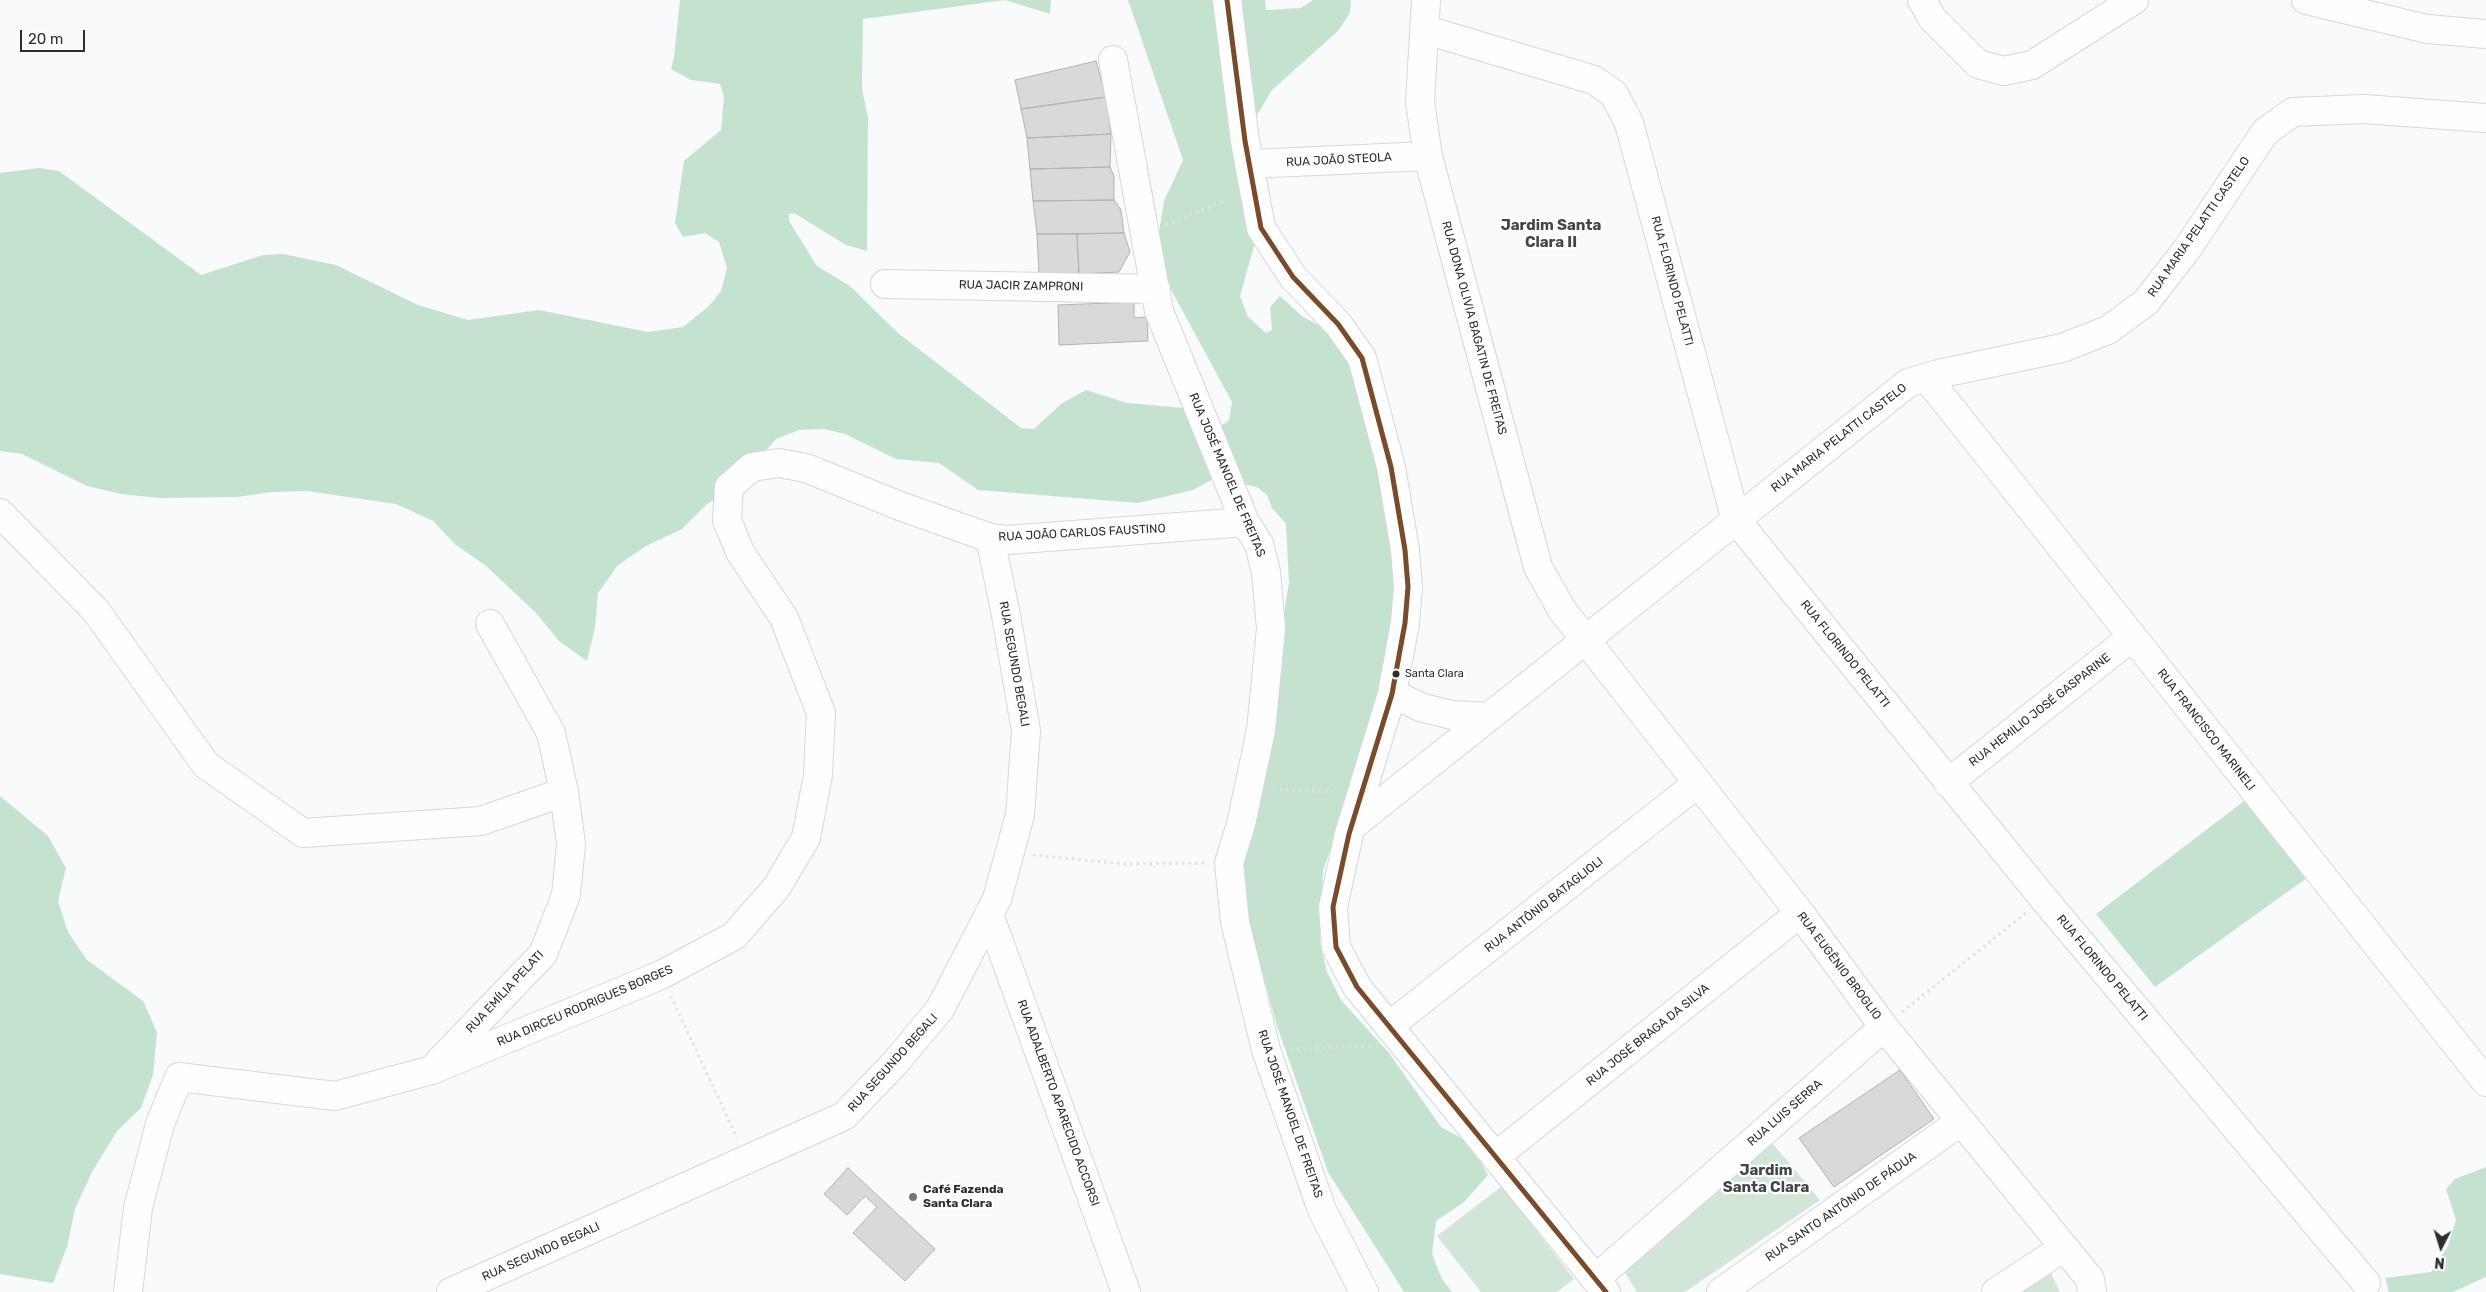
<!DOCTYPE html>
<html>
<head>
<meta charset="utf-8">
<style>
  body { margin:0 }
  #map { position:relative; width:2486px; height:1292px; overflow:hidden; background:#f8fafc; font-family:Rubik,sans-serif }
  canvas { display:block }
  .north { position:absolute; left:2416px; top:1222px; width:50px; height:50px; -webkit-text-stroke:4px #fff; paint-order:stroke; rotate:185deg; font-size:14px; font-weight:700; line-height:20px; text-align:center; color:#2d2e2f }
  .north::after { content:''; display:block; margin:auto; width:18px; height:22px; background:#2d2e2f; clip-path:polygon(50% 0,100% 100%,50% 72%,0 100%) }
  .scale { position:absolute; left:20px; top:30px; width:65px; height:22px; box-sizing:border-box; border:2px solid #2d2e2f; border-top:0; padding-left:6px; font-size:15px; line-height:18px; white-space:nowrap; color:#2d2e2f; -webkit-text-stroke:4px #fff; paint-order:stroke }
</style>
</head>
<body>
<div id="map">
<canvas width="2486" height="1292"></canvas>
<div class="north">N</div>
<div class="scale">20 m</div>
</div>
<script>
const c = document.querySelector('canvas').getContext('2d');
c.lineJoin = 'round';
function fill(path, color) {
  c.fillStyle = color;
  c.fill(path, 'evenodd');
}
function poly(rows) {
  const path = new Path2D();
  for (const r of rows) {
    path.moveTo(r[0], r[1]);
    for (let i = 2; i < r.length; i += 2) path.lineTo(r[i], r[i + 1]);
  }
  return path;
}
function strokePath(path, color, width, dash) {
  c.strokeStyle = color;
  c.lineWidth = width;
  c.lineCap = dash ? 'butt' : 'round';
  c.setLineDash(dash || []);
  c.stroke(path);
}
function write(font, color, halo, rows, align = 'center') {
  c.font = font + ' Rubik,sans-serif';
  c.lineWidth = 4.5;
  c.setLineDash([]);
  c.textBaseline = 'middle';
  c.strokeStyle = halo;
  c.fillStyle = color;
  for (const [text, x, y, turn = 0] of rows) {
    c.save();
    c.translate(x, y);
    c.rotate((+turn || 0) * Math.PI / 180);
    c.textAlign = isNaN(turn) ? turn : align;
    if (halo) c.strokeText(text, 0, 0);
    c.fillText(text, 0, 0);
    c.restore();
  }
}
fill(poly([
  [1773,1144,1820,1200,1685,1292,1637,1292,1625,1272,1632,1256],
  [1502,1186,1574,1279,1557,1292,1481,1292,1437,1236],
  [2049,1269,2060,1292,2018,1292]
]), '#d2e6d8');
fill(poly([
  [680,0,1051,0,1050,14,1005,0,863,19,862,89,868,118,867,251,846,245,794,213,789,214,789,221,817,266,850,286,898,333,1021,428,1034,429,1061,404,1086,390,1127,403,1184,408,1222,425,1229,420,1232,402,1162,273,1157,245,1164,201,1183,160,1128,0,1265,0,1266,10,1301,8,1313,0,1351,0,1350,13,1338,31,1272,90,1254,120,1256,239,1240,296,1248,317,1266,333,1272,330,1270,307,1280,296,1303,317,1336,334,1354,360,1388,491,1397,584,1370,732,1347,805,1323,870,1320,943,1327,972,1341,1000,1389,1053,1441,1127,1470,1143,1488,1175,1464,1202,1436,1221,1432,1254,1442,1279,1452,1292,1404,1292,1328,1172,1276,1023,1240,889,1245,840,1289,583,1286,524,1272,508,1267,495,1257,487,1215,478,1193,490,1138,503,978,490,939,463,896,459,845,434,824,429,799,430,776,439,735,486,706,505,682,529,646,546,618,565,598,593,595,628,587,661,559,641,536,613,485,565,456,545,433,521,396,504,307,491,272,492,237,497,160,498,121,494,87,486,22,454,0,451,0,173,39,168,59,171,201,275,263,255,283,254,336,265,418,305,468,320,539,310,648,332,683,327,709,306,721,291,727,268,719,242,705,233,683,237,675,223,684,161,721,130,724,97,720,84,691,80,671,69,674,57],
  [0,796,48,836,66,868,58,901,68,932,87,960,143,1001,157,1032,153,1075,141,1108,117,1131,92,1172,75,1209,67,1247,53,1283,0,1274],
  [2248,798,2311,875,2155,987,2096,914],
  [2486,1167,2486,1277,2453,1292,2389,1292,2385,1278,2431,1272,2448,1246,2456,1220,2446,1189,2455,1179]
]), '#c4e3ce');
const building = poly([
  [1096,61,1106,97,1021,109,1015,80,1096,61],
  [1106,97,1111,134,1027,138,1021,109,1106,97],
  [1111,134,1110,167,1030,169,1027,138,1111,134],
  [1110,167,1114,176,1114,200,1033,201,1030,169,1110,167],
  [1114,200,1121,210,1124,233,1037,234,1033,201,1114,200],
  [1124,233,1130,252,1119,272,1079,274,1077,234,1124,233],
  [1037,234,1077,234,1079,274,1039,275,1037,234],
  [1134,302,1134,318,1147,317,1148,341,1059,345,1058,305,1134,302],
  [1900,1070,1934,1119,1834,1187,1799,1138,1900,1070],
  [848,1168,935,1249,905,1281,853,1233,877,1207,865,1196,847,1215,824,1194,848,1168]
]);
fill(building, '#d8d9da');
strokePath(building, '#b1b2b3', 1);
const minor = poly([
  [1227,0,1245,141,1261,228,1293,277,1338,324,1362,358,1391,467,1405,550,1408,587,1405,623,1392,694,1349,834,1333,907,1336,947,1357,987,1606,1292],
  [1426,0,1420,102,1428,156,1538,567,1562,610,1800,913,1884,1027,2090,1279,2092,1292],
  [1922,0,1932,18,1978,64,2004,71,2032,65,2134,0],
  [2306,0,2427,29,2486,34],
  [1426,30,1594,80,1614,94,1629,123,1736,520,2044,899,2366,1283],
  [1113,60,1159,311,1245,522,1259,544,1266,572,1271,629,1261,730,1241,824,1229,863,1235,922,1266,1050,1322,1210,1364,1292],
  [1249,164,1428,156],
  [885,284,1156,289],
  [1927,378,2486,1082],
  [0,513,96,611,206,765,303,833,481,821,564,792],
  [1392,694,1423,708,1452,715,1488,717],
  [1948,783,2132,637],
  [1352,826,1908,383,1938,374,2062,348,2108,330,2146,302,2187,249,2265,132,2293,112,2364,109,2486,118],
  [989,914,1126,1292],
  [1389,1026,1698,783],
  [438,1063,543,954,566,895,571,844,564,792,551,733,490,624],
  [1496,1156,1800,913],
  [1595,1279,1884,1027],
  [128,1292,138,1208,160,1124,179,1077,335,1096,432,1070,661,975,734,936,776,888,806,838,818,775,821,713,784,618,740,552,727,520,729,487,752,467,779,463,806,468,900,506,990,538,1007,540,1245,522],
  [451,1292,844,1116,895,1063,940,1009,997,899,1020,815,1026,731,1006,615,990,538],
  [1721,1292,1960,1122],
  [1996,1292,2063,1248]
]);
strokePath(minor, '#d5d7d8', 30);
strokePath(poly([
  [1166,225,1232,198],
  [1273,789,1336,792],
  [1033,855,1125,864,1206,863],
  [671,996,737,1138],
  [1902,1012,2026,913],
  [1290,1049,1374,1046]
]), '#e1e1e2', 3, [2.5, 4]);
strokePath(minor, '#fefeff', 28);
strokePath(poly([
  [1227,0,1245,141,1261,228,1293,277,1338,324,1362,358,1391,467,1405,550,1408,587,1405,623,1392,694,1349,834,1333,907,1336,947,1357,987,1606,1292]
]), '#7a4b2a', 5);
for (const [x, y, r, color] of [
  [1396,674,4.5,"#2d2e2f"],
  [913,1197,5,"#747577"]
]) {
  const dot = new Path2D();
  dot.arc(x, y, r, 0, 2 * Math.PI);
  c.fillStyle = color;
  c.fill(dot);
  strokePath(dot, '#fff', 2);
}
write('11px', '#2d2e2f', '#fff', [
  ["Santa Clara",1405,674]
], 'left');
write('12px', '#2d2e2f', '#fff', [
  ["RUA JOÃO STEOLA",1339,160,-3],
  ["RUA MARIA PELATTI CASTELO",2199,227,-55],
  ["RUA FLORINDO PELATTI",1672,281,75],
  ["RUA JACIR ZAMPRONI",1021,286,1],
  ["RUA DONA OLIVIA BAGATIN DE FREITAS",1474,328,75],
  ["RUA MARIA PELATTI CASTELO",1839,438,-38],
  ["RUA JOSÉ MANOEL DE FREITAS",1227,475,67],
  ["RUA JOÃO CARLOS FAUSTINO",1082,533,-3],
  ["RUA FLORINDO PELATTI",1845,654,51],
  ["RUA SEGUNDO BEGALI",1014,664,80],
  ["RUA HEMILIO JOSÉ GASPARINE",2040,710,-38],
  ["RUA FRANCISCO MARINELI",2206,730,52],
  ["RUA ANTÔNIO BATAGLIOLI",1544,905,-38],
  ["RUA EUGÊNIO BROGLIO",1839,966,53],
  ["RUA FLORINDO PELATTI",2102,968,50],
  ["RUA EMÍLIA PELATI",505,992,-47],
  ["RUA DIRCEU RODRIGUES BORGES",585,1006,-23],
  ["RUA JOSÉ BRAGA DA SILVA",1648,1035,-39],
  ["RUA SEGUNDO BEGALI",893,1063,-48],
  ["RUA ADALBERTO APARECIDO ACCORSI",1058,1103,70],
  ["RUA LUIS SERRA",1785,1113,-41],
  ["RUA JOSÉ MANOEL DE FREITAS",1290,1114,71],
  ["RUA SANTO ANTÔNIO DE PÁDUA",1841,1207,-35],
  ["RUA SEGUNDO BEGALI",541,1252,-24]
]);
write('bold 12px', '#2d2e2f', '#fff', [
  ["Café Fazenda",923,1190],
  ["Santa Clara",923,1204]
], 'left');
write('bold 15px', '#434648', '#fff', [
  ["Jardim Santa",1551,226],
  ["Clara II",1551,243],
  ["Jardim",1766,1171],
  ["Santa Clara",1766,1188]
]);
</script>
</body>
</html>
